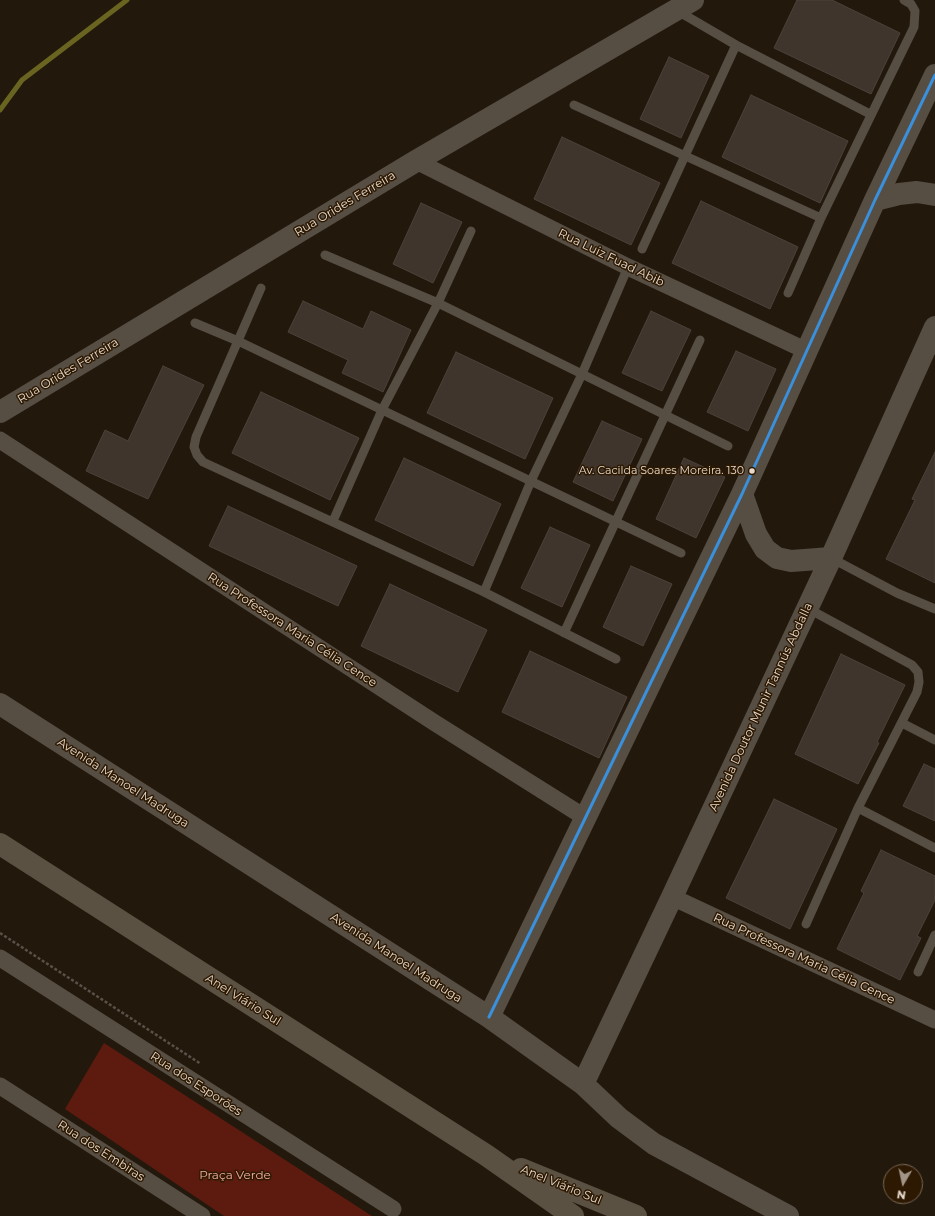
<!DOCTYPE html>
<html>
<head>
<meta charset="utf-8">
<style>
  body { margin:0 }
  #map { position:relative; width:935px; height:1216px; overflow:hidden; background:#23180c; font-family:Montserrat,sans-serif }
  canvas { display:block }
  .north { position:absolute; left:883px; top:1164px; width:40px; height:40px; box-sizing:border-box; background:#2d1902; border:1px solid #776552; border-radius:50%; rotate:189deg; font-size:11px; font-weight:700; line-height:16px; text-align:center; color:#e6d8ca }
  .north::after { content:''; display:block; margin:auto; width:14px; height:18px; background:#a29588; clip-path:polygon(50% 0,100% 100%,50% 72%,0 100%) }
</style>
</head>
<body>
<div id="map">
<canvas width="935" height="1216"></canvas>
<div class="north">N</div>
</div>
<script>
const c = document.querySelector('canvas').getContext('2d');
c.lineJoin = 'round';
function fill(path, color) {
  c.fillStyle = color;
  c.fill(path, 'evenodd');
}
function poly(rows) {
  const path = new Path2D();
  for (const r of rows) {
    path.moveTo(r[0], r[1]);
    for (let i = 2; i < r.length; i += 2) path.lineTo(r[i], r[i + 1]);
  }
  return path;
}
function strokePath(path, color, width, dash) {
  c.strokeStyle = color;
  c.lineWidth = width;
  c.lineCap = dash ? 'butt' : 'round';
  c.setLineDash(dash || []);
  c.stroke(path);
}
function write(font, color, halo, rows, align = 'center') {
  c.font = font + ' Montserrat,sans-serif';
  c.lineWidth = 3;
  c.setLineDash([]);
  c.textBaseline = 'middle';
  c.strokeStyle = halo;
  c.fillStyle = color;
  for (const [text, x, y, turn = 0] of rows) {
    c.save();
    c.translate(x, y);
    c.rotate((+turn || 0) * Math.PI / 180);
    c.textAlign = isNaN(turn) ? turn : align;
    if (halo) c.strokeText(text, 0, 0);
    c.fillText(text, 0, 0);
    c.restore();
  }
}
fill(poly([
  [104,1043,372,1216,224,1216,65,1109]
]), '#5d1b10');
strokePath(poly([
  [0,110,22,80,127,0]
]), '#6a6421', 5);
const building = poly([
  [797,0,832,0,900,33,871,94,774,48,797,0],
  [669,57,709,76,681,138,640,119,669,57],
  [751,95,848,141,820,203,722,157,751,95],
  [562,137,660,183,631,245,534,199,562,137],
  [701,201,798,247,770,309,672,263,701,201],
  [421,203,462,222,433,283,393,264,421,203],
  [303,301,363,329,371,311,411,330,383,392,342,373,348,360,288,332,303,301],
  [651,311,691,330,662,391,622,373,651,311],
  [736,351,776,369,748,431,707,412,736,351],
  [456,352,553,398,525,459,427,413,456,352],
  [163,366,204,385,148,499,86,471,105,430,128,441,163,366],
  [261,392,359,438,330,500,232,453,261,392],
  [602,421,642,439,613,501,573,482,602,421],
  [935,452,935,583,886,559,915,500,912,499,935,452],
  [404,458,501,504,473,566,375,520,404,458],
  [684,458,725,477,696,538,656,519,684,458],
  [228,506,357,566,338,606,209,546,228,506],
  [550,527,590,545,562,607,521,588,550,527],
  [631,566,672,584,643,646,603,627,631,566],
  [390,584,487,630,458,692,361,646,390,584],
  [530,651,627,697,599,758,502,712,530,651],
  [841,654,905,685,877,742,879,743,858,784,795,754,841,654],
  [924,764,935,769,935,821,903,806,924,764],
  [774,799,837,829,790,929,726,898,774,799],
  [881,850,935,876,935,900,917,936,921,938,900,980,837,949,864,893,861,891,881,850]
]);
fill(building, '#40352c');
strokePath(building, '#4d423a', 1);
strokePath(poly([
  [0,933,201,1064]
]), '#595148', 2.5, [3, 2]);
strokePath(poly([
  [676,10,736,45,870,114],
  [574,105,821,218],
  [642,249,736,45],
  [325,255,438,303,728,446],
  [261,288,196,437,194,447,197,455,203,462,484,592,616,659],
  [788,293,821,218,914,27,915,11,911,4,904,0],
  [195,323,238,341,681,553],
  [333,521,382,410,438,303,471,231],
  [831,558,897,593,935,609],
  [484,592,531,481,582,374,628,267],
  [564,633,700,340],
  [902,723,935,740],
  [858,808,935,848],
  [806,924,858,808,917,692,919,682,918,672,912,665,807,608],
  [918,972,935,935]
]), '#564d43', 9);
strokePath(poly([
  [416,161,628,267,807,351],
  [0,440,435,723,586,818],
  [672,897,935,1020],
  [0,958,393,1209],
  [0,1086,202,1216]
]), '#564d43', 17);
strokePath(poly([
  [875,200,899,194,917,192,935,195],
  [0,412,416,161,693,0],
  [742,494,756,534,765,549,777,558,791,561,831,558],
  [0,704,489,1017,583,1084,619,1118,654,1144,788,1216],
  [489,1017,742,494,875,200,935,75],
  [583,1084,672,897,831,558,935,327]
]), '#564d43', 22);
strokePath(poly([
  [0,844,486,1155,573,1216],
  [521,1169,636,1216]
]), '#5b5142', 22);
strokePath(poly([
  [489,1017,742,494,875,200,935,75]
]), '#3a90db', 3);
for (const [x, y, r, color] of [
  [752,471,3.5,"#e6d8ca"]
]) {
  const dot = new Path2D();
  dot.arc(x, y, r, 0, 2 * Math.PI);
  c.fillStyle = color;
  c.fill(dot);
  strokePath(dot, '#2d1902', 1.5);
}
write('11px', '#e6d8ca', '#2d1902', [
  ["Av. Cacilda Soares Moreira. 130",744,471]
], 'right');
write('12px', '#e6d8ca', '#2d1902', [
  ["Rua Orides Ferreira",345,204,-31],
  ["Rua Luiz Fuad Abib",611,258,26],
  ["Rua Orides Ferreira",68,371,-31],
  ["Rua Professora Maria Célia Cence",292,630,33],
  ["Avenida Doutor Munir Tannús Abdalla",761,707,-65],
  ["Avenida Manoel Madruga",123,783,33],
  ["Avenida Manoel Madruga",396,958,33],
  ["Rua Professora Maria Célia Cence",804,959,25],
  ["Anel Viário Sul",243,1000,32],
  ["Rua dos Esporões",196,1084,33],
  ["Rua dos Embiras",101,1151,33],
  ["Anel Viário Sul",561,1185,22]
]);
write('12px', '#f4ac9f', '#2d1902', [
  ["Praça Verde",235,1175]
]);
</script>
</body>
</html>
